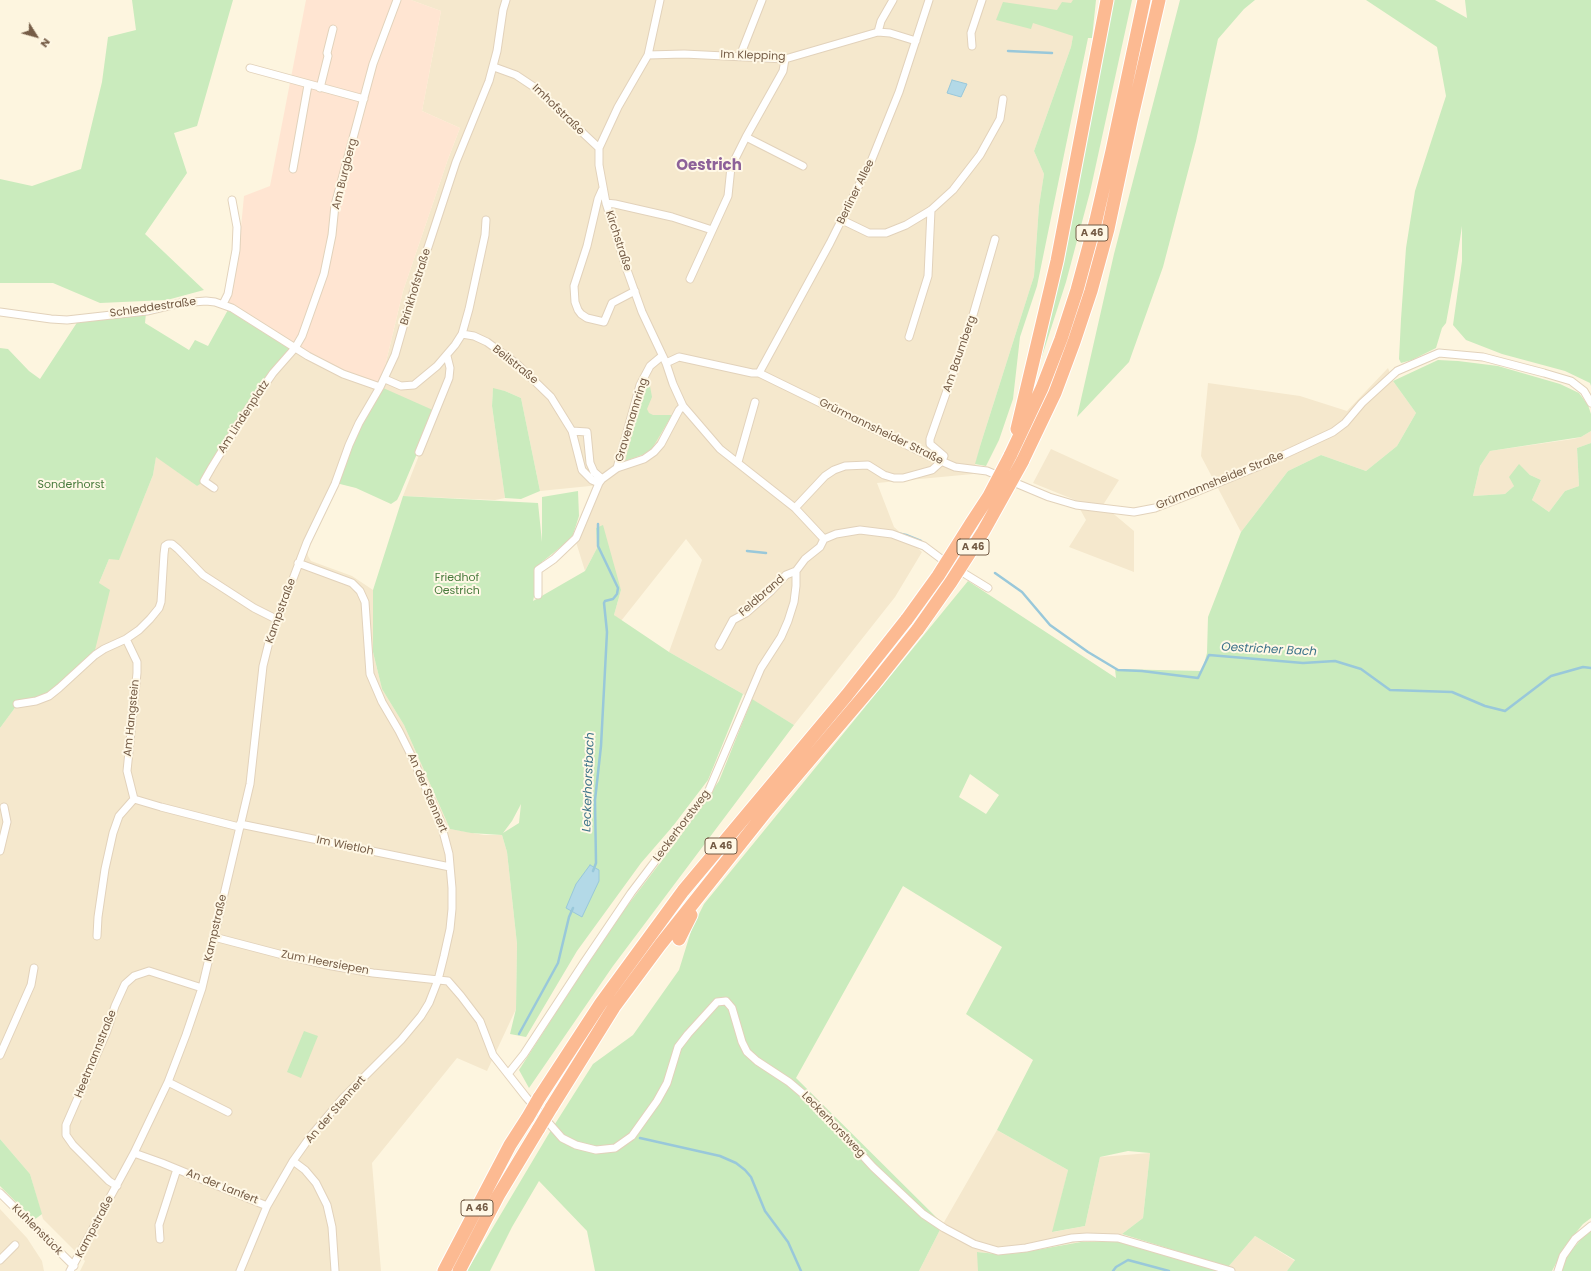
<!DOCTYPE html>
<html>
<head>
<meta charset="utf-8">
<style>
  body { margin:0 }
  #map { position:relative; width:1591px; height:1271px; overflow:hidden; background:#fdf5df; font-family:Poppins,sans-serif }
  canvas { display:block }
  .north { position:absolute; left:16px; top:16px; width:40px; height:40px; -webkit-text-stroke:3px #fff8e6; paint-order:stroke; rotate:127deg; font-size:11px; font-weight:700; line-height:16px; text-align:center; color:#755c46 }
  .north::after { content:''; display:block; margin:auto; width:14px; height:18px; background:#755c46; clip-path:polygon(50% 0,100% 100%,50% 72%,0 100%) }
</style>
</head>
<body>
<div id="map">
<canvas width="1591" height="1271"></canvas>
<div class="north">N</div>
</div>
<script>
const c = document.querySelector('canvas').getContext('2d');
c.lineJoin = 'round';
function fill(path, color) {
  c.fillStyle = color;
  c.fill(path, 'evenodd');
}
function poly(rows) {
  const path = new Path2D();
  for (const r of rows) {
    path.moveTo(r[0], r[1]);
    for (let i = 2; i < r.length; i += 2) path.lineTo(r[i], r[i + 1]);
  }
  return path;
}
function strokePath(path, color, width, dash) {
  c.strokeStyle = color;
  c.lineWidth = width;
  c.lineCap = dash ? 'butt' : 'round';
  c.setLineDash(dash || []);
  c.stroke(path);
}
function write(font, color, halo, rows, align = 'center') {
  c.font = font + ' Poppins,sans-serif';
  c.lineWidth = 4;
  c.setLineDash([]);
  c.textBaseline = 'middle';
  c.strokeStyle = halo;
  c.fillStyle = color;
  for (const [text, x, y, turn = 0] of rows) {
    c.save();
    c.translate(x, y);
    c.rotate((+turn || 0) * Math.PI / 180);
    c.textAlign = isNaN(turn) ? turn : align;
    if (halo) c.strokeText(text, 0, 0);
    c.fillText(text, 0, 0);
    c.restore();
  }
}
fill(poly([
  [411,0,1080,0,1071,47,1034,151,1044,174,1039,206,1034,276,981,443,973,474,877,483,894,527,922,552,895,597,794,725,743,694,669,652,702,560,686,539,621,621,614,615,621,590,596,528,597,548,585,571,576,542,600,485,540,491,521,398,505,391,493,389,492,406,505,498,495,500,403,496,436,412,387,391,380,387,403,291,448,159,460,128,422,111,441,11],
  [296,349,380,388,306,540,308,556,311,561,352,576,373,590,373,652,382,689,404,725,450,829,484,835,502,835,507,852,517,944,516,1009,487,1071,457,1058,372,1163,381,1271,80,1271,85,1261,43,1219,30,1174,0,1139,0,728,17,705,94,654,99,583,109,559,119,559,153,475,156,456,197,486,258,397],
  [1388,368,1393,381,1416,413,1397,446,1366,471,1321,455,1288,471,1241,532,1201,456,1208,383,1300,396,1347,411],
  [1591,431,1591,443,1577,448,1579,486,1565,491,1549,512,1532,500,1541,480,1530,475,1519,465,1514,486,1505,494,1473,496,1480,466,1490,451,1573,439,1581,437],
  [1051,449,1119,480,1103,505,1134,531,1134,572,1069,547,1086,520,1075,500,1033,483],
  [997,1130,1068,1170,1053,1232,1085,1226,1100,1157,1150,1153,1143,1218,1122,1234,1019,1253,997,1254,978,1252,978,1271,919,1271,943,1224],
  [0,1209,27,1238,42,1261,44,1271,0,1271],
  [1255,1236,1295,1261,1287,1271,1230,1271,1228,1267]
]), '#f5e8cd');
fill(poly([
  [306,0,411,0,441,11,422,111,460,128,448,159,403,291,380,387,343,373,225,304,239,248,244,196,270,186]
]), '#ffe5d2');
fill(poly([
  [132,0,233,0,197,126,174,133,187,173,145,234,204,290,167,300,100,303,53,283,0,283,0,179,32,186,81,169,102,82,108,37,136,30],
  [1073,0,1096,0,1092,38,1088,38,1037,286,1020,337,1013,399,999,440,986,466,975,464,981,443,1034,276,1039,206,1044,174,1034,151,1071,47,1073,36,1033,23,1031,29,996,20,1003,2,1057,10,1062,2,1071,3],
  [1114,0,1132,0,1090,192,1066,282,1035,378],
  [1180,0,1255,0,1244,9,1218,39,1196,141,1163,267,1129,362,1077,417,1114,254],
  [1366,0,1435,0,1467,18,1465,0,1591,0,1591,386,1590,383,1565,371,1502,354,1466,340,1453,325,1462,261,1462,226,1454,279,1446,323,1442,328,1436,348,1412,360,1401,363,1399,359,1401,319,1406,248,1415,191,1446,96,1437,47],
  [229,308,294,348,285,357,203,482,197,486,156,457,153,475,119,560,109,559,99,583,110,590,94,654,49,695,17,705,0,728,0,348,8,349,29,371,40,379,78,321,146,313,145,323,189,350,195,340,208,346],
  [1438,360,1458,361,1498,366,1560,384,1579,393,1588,405,1591,414,1591,431,1581,437,1490,451,1480,466,1473,496,1505,494,1514,486,1509,477,1519,464,1530,475,1541,480,1532,500,1549,512,1565,491,1579,486,1577,448,1591,443,1591,1218,1583,1224,1565,1246,1552,1271,1287,1271,1295,1260,1255,1236,1228,1267,1122,1234,1143,1218,1150,1153,1128,1151,1100,1157,1085,1226,1052,1232,1068,1170,997,1130,1033,1060,966,1014,1002,947,903,886,796,1078,943,1224,919,1271,595,1271,587,1231,539,1181,512,1227,490,1271,467,1271,548,1135,593,1064,633,1035,679,970,692,928,704,904,968,581,1116,678,1115,669,1202,671,1207,653,1208,617,1241,532,1288,471,1321,455,1366,471,1397,446,1416,413,1393,381],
  [970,774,999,795,986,814,959,797],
  [650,386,652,397,647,409,649,413,653,415,672,415,650,452,625,461,644,388],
  [381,387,435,411,400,494,397,500,391,504,356,488,336,483,350,446],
  [493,388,505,391,521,398,540,491,521,499,505,498,492,406],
  [578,491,579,516,572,538,542,562,533,601,585,571,597,548,596,528,603,525,621,590,614,615,669,652,743,694,708,780,673,826,641,863,577,951,526,1037,510,1034,516,1009,517,944,507,852,502,835,471,833,450,829,404,725,382,689,373,652,373,590,403,496,538,503,542,542,542,497],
  [521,804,519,823,503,833,512,821],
  [752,699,794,725,613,966,529,1088,519,1070,611,927,676,842,719,781],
  [304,1031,318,1036,301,1078,287,1072],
  [0,1139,30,1174,42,1214,34,1220,0,1186],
  [1591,1230,1591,1271,1561,1271,1566,1257,1582,1238],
  [1119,1241,1221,1271,978,1271,977,1252,997,1254,1019,1253,1081,1242]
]), '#caebbd');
const water = poly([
  [952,80,967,84,961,97,947,93,952,80],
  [590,865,599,870,599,881,582,917,566,908,576,884,590,865]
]);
fill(water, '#b3d9e7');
strokePath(water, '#99c8da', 1);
strokePath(poly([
  [1008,51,1052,53],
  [897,533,906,535,921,541],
  [747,551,766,553],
  [995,573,1022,592,1050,625,1088,652,1118,670,1142,671,1198,678,1209,655,1303,663,1335,661,1361,669,1390,690,1452,692,1485,706,1505,711,1551,676,1583,667,1591,668],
  [593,871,596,863,595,800,601,746,607,632,604,603,605,601,613,599,617,594,618,588,598,546,598,524],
  [519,1034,558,963,569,917,573,908],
  [640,1138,720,1156,736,1163,745,1170,751,1177,765,1211,788,1242,801,1271],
  [1113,1271,1116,1267,1128,1260,1169,1271]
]), '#99c8da', 2.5);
const street = poly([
  [660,0,648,55,618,107,599,148,599,165,606,203,627,270,642,312,666,363,673,384,683,406,720,449,795,508,824,539],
  [878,32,881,21,893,0],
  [972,46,971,33,982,0],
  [648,55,684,54,785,59,878,32,890,33,916,41],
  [740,56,762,0],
  [494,67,516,75,534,87,599,148],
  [250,68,364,99],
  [320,88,328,56,327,53,333,29],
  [746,137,803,166],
  [293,169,308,85],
  [602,190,598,199,587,246,574,286,575,302,578,310,581,314,587,318,604,322,612,303,635,291],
  [606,203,615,204,672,217,712,230],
  [842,220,869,233,886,233,906,225,931,210,953,190,980,155,1000,119,1003,99],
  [690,279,728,196,731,167,746,137,783,71,785,59],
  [223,304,228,294,236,250,237,227,232,200],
  [0,312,51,319,67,320,147,311,181,303,206,301,215,302,232,308,308,356,343,374,380,387],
  [462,334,474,336,487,342,517,364,551,397,572,431,582,470,592,480,599,483],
  [909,337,928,276,931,210],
  [666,363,679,357,752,373,759,373,927,455,955,467,987,471,1049,497,1076,505,1134,512,1155,508,1186,496,1264,464,1333,432,1345,423,1362,403,1397,371,1439,353,1483,357,1544,373,1571,381,1584,391,1591,403],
  [759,373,830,243,872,159,899,92,929,0],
  [385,379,401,386,414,385,437,366,455,345,462,334,469,309,485,235,486,220],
  [572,431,587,432,590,463,594,472,602,479],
  [419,452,449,378,450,368,447,356],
  [738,462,755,402],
  [617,468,640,385,650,366,662,356],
  [214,488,204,481,212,467,244,415,273,373,295,348,302,336,324,274,332,235,335,205,373,64,397,0],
  [795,508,825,476,834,470,845,466,868,465,884,475,894,478,903,478,932,470,942,461,944,456,930,444,930,439,971,322,995,239],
  [824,539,836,534,860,530,892,534,924,546,948,564],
  [957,569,988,588],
  [538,595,538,570,554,559,576,538,599,483,602,479,617,468,644,459,654,452,661,444,679,410,683,406],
  [126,639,137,662,137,673,127,771,134,799],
  [719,646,733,620,746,613,771,591,786,575,796,571],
  [17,704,36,701,49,696,59,688,95,655,104,649,126,639,139,630,150,619,159,608,161,602,164,554,165,546,168,544,172,544,178,549,203,575,254,608,276,619],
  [134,799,161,807,239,827],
  [240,824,450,867],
  [0,851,7,822,4,807],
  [97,936,98,917,105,869,113,833,119,816,134,799],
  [214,937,279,954,332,966,373,973,448,981,461,996,480,1021,493,1055,526,1097,562,1138,576,1145,596,1150,615,1148,632,1136,657,1101,667,1083,678,1047,688,1034,717,1002,726,1001,732,1008,742,1042,747,1052,757,1061,789,1082,815,1104,873,1167,923,1214,944,1228,974,1244,998,1251,1026,1248,1072,1238,1087,1237,1118,1238,1231,1271],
  [0,1055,31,985,34,968],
  [508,1074,524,1054,583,964,631,893,709,790,761,668,781,637,788,621,794,602,796,586,796,571,805,559,820,547,824,539],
  [168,1082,228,1112],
  [134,1153,162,1163,267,1206],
  [293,1161,305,1170,316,1183,327,1205,332,1227,335,1271],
  [117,1186,109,1181,73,1145,66,1135,66,1125,107,1031,115,1006,125,984,134,976,149,971,202,988],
  [0,1193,74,1266],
  [160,1239,159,1225,177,1169],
  [0,1260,15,1245],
  [70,1271,134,1153,168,1082,186,1035,202,988,250,784,263,666,269,642,307,542,335,484,349,445,359,423,380,387,395,355,411,299,456,162,489,81,497,51,503,10,506,0],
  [240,1271,267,1206,293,1161,310,1137,343,1098,401,1040,421,1016,429,1003,438,980,444,956,450,929,452,909,452,888,449,854,440,820,412,757,399,731,382,702,370,674,365,602,360,591,352,583,298,563],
  [1558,1271,1563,1256,1575,1239,1591,1226]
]);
const highway = poly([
  [1017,429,1057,261,1107,0],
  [1010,456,1042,388,1061,339,1077,290,1096,220,1112,151,1144,0],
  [1022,462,1055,393,1074,342,1091,291,1108,229,1131,121,1159,0],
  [679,939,691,915],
  [539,1098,601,1003,683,891,847,695,907,619],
  [551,1108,614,1007,660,945,768,809,875,683,918,629],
  [444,1271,510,1145,528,1117],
  [459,1271,498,1196,539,1128]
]);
strokePath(street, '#e2d2bb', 9);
strokePath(highway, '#fff', 15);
strokePath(street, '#fff', 7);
strokePath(highway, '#fcba92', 13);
const highwayBridge = poly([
  [907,619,938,576,972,522,989,496,1010,456],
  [918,629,951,582,983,532,1022,462],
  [528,1117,539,1098],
  [539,1128,551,1108]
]);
strokePath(highwayBridge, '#fff', 15, []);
strokePath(highwayBridge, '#fcba92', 13);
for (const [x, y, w] of [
  [1092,233,32],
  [973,547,32],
  [721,846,32],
  [477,1208,32]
]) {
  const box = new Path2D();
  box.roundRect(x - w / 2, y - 8, w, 16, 3);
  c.fillStyle = '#fff8e6';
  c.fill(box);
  strokePath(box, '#755c46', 1);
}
write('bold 10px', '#755c46', null, [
  ["A 46",1092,233],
  ["A 46",973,547],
  ["A 46",721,846],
  ["A 46",477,1208]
]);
write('11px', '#755c46', '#fff8e6', [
  ["Im Klepping",753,56,2],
  ["Imhofstraße",558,110,44],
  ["Am Burgberg",345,174,-76],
  ["Berliner Allee",856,192,-64],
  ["Kirchstraße",618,241,72],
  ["Brinkhofstraße",416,287,-73],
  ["Schleddestraße",153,308,-8],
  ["Am Baumberg",960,354,-71],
  ["Beilstraße",515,365,39],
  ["Am Lindenplatz",244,417,-57],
  ["Gravemannring",632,420,-73],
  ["Grürmannsheider Straße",881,432,26],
  ["Grürmannsheider Straße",1220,481,-22],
  ["Feldbrand",762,596,-41],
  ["Kampstraße",281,611,-70],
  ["Am Hangstein",132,718,-84],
  ["An der Stennert",427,793,67],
  ["Leckerhorstweg",682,826,-53],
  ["Im Wietloh",345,846,12],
  ["Kampstraße",216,928,-77],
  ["Zum Heersiepen",325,963,11],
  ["Heetmannstraße",96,1054,-68],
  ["An der Stennert",336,1110,-49],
  ["Leckerhorstweg",833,1125,46],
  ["An der Lanfert",222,1187,22],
  ["Kampstraße",95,1227,-62],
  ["Kuhlenstück",37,1230,45]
]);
write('11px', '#487b3d', '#fff8e6', [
  ["Sonderhorst",71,485],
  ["Friedhof",457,578],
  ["Oestrich",457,591]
]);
write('italic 12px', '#3e748a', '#fff8e6', [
  ["Oestricher Bach",1269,650,3],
  ["Leckerhorstbach",589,782,-88]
]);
write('bold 15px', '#8d6199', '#fff8e6', [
  ["Oestrich",709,166]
]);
</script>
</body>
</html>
